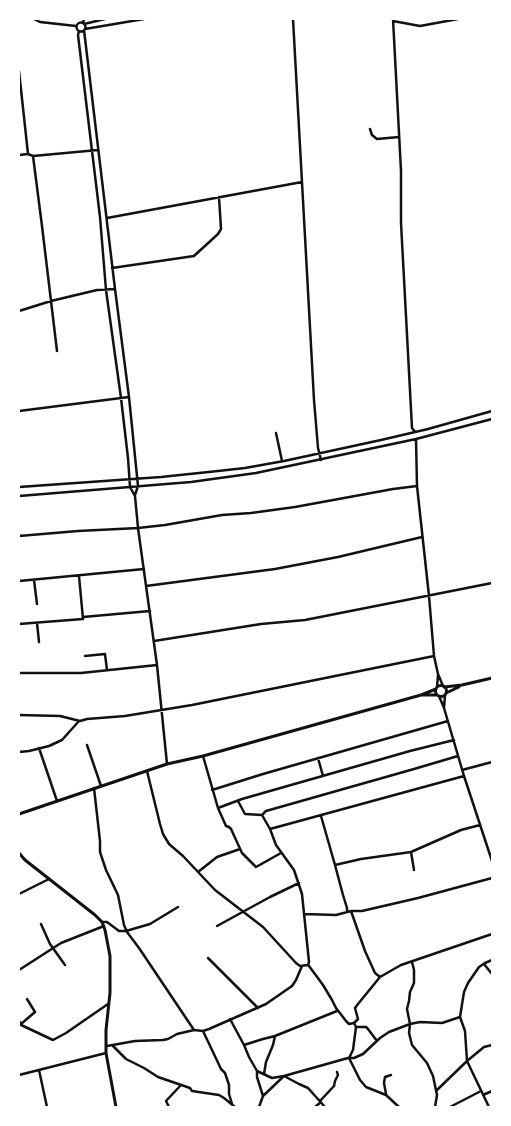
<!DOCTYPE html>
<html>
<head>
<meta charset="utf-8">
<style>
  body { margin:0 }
  #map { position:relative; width:511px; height:1126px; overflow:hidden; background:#fff; font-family:"Varela Round",sans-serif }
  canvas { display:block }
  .frame { position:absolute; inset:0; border:20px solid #fff; pointer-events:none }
</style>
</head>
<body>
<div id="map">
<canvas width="511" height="1126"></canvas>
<div class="frame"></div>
</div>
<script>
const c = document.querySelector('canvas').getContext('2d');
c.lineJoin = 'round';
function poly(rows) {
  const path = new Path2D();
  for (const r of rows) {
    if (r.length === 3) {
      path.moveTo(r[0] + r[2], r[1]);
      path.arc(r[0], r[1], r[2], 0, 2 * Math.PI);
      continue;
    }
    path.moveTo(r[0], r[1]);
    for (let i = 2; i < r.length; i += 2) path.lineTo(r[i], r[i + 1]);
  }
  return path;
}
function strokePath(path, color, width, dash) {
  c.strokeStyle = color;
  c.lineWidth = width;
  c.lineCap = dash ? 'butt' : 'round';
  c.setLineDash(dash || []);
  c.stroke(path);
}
strokePath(poly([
  [34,19,40,22,76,26],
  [293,19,314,400,318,448,321,460],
  [393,19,401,171,401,223,412,428,415,432],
  [393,21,420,26,458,19],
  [81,27,4.5],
  [83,23,84,19],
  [84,24,105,19],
  [85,29,144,19],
  [84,30,115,289,129,397,138,486,135,495],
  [79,31,78,35,100,217,106,290,121,398,128,458,130,487,135,496,138,528,157,665,167,764],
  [19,71,28,154],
  [370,129,372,135,377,139,399,137],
  [19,155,28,154,33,156,98,150],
  [33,156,42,226,57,351],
  [107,218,302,182],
  [112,268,194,256,218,234,221,229,219,197],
  [19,311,51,301,97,290,115,289],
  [19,411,129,397],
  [276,433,282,461],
  [416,439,417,486,429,596,434,656,438,674,443,686],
  [19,487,161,477,218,471,245,468,284,461,381,440,428,429,492,411],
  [19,496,191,482,256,473,416,439,492,419],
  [19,536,78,531,138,528,165,525,222,515,251,513,295,507,393,489,417,486],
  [34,580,37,604],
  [19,581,144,569],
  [146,586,275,569,338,557,422,537],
  [83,617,150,611],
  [37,623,39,642],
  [19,624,83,619,79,576],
  [154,641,261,624,305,620,492,583],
  [85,656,105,654,107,670],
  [19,673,81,673,157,665],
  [437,687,438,675],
  [439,696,444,708,464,776,492,861],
  [444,708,445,695],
  [19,715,60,716,80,721,87,719,125,716,192,705,434,656],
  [87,745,101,786],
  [39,748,57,801],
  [19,752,29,751,49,746,62,740,79,721],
  [203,756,218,808,226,826,229,827,231,829,242,853,256,867,281,853],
  [318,758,323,776],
  [462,770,492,762],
  [147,771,160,824,163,834,169,844,183,856,215,890,263,927,296,963,300,966,308,965,309,966,323,985,332,1000,336,1008,346,1021,349,1024,354,1023,356,1027,366,1027,368,1029,377,1041],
  [94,788,100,841,100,852,106,870,118,895,124,925,127,932,139,948,194,1030],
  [212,790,263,774,448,721],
  [238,801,245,814,262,815,270,829,276,845,294,870,302,894,309,962,308,965],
  [218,808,242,799,410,751,454,740],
  [262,815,266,811,414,769,458,756],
  [321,816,335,865,343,895,347,908,347,912],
  [270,829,464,776],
  [411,852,414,870],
  [335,865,361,859,411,852,461,830,480,825],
  [198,872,217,857,240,849],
  [19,894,49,879],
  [351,911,365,951,375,973,380,977],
  [304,914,336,915,351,911,362,911,418,898,492,878],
  [102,922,107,922,119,931,126,931,150,924,178,907],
  [41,924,50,944,65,965],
  [217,926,270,897,299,883],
  [208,958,258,1008],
  [412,962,414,970,414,983,410,992,409,1001,407,1009,410,1024,409,1033,412,1045,427,1063,433,1076,437,1095,435,1107],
  [484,964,492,974],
  [19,970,61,943,104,926],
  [230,1019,244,1045,249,1057,257,1071,272,1078,284,1076,299,1084,308,1088,325,1107],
  [19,1021,21,1024,35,1012,27,999],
  [354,1023,358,1019,355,1008,358,1004,380,977,401,965,492,934],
  [19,1024,53,1040,66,1033,108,1004],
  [356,1027,353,1050,349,1058,360,1080,366,1087,386,1095,399,1107],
  [203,1031,221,1069,225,1073,229,1085,229,1094,232,1104],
  [244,1045,263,1039,275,1036,337,1011],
  [107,1046,135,1041,163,1040,168,1039,177,1034,194,1030,203,1031,209,1029,266,1004,292,986,296,980,302,966],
  [113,1046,126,1059,144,1068,158,1077,190,1088,192,1091,219,1095,224,1098,235,1107],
  [39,1070,47,1107],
  [257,1071,257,1077,263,1096,259,1107],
  [264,1074,266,1062,273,1045,275,1036],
  [19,1075,106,1053],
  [437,1090,467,1061,484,1047,492,1045],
  [386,1094,384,1083,385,1077,391,1075],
  [483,1095,492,1091],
  [263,1096,284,1076,348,1058,354,1058,363,1054,380,1038,389,1032,410,1024,420,1022,442,1023,460,1017],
  [320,1101,334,1086,335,1081,338,1075,337,1072],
  [169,1107,166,1101,181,1085],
  [315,1107,321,1102],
  [450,1107,481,1091],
  [489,1107,467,1061,465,1031,460,1017,464,992,468,983,479,967,485,963,492,960]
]), '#111', 2.5);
strokePath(poly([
  [441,691,5.5],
  [444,687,462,685,492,678],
  [446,693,459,687],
  [423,695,437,695],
  [19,814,167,764,203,756,421,695,436,689],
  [19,853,25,860,95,915,102,922,105,930,110,956,110,993,106,1030,106,1053,116,1107]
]), '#111', 3);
</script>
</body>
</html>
